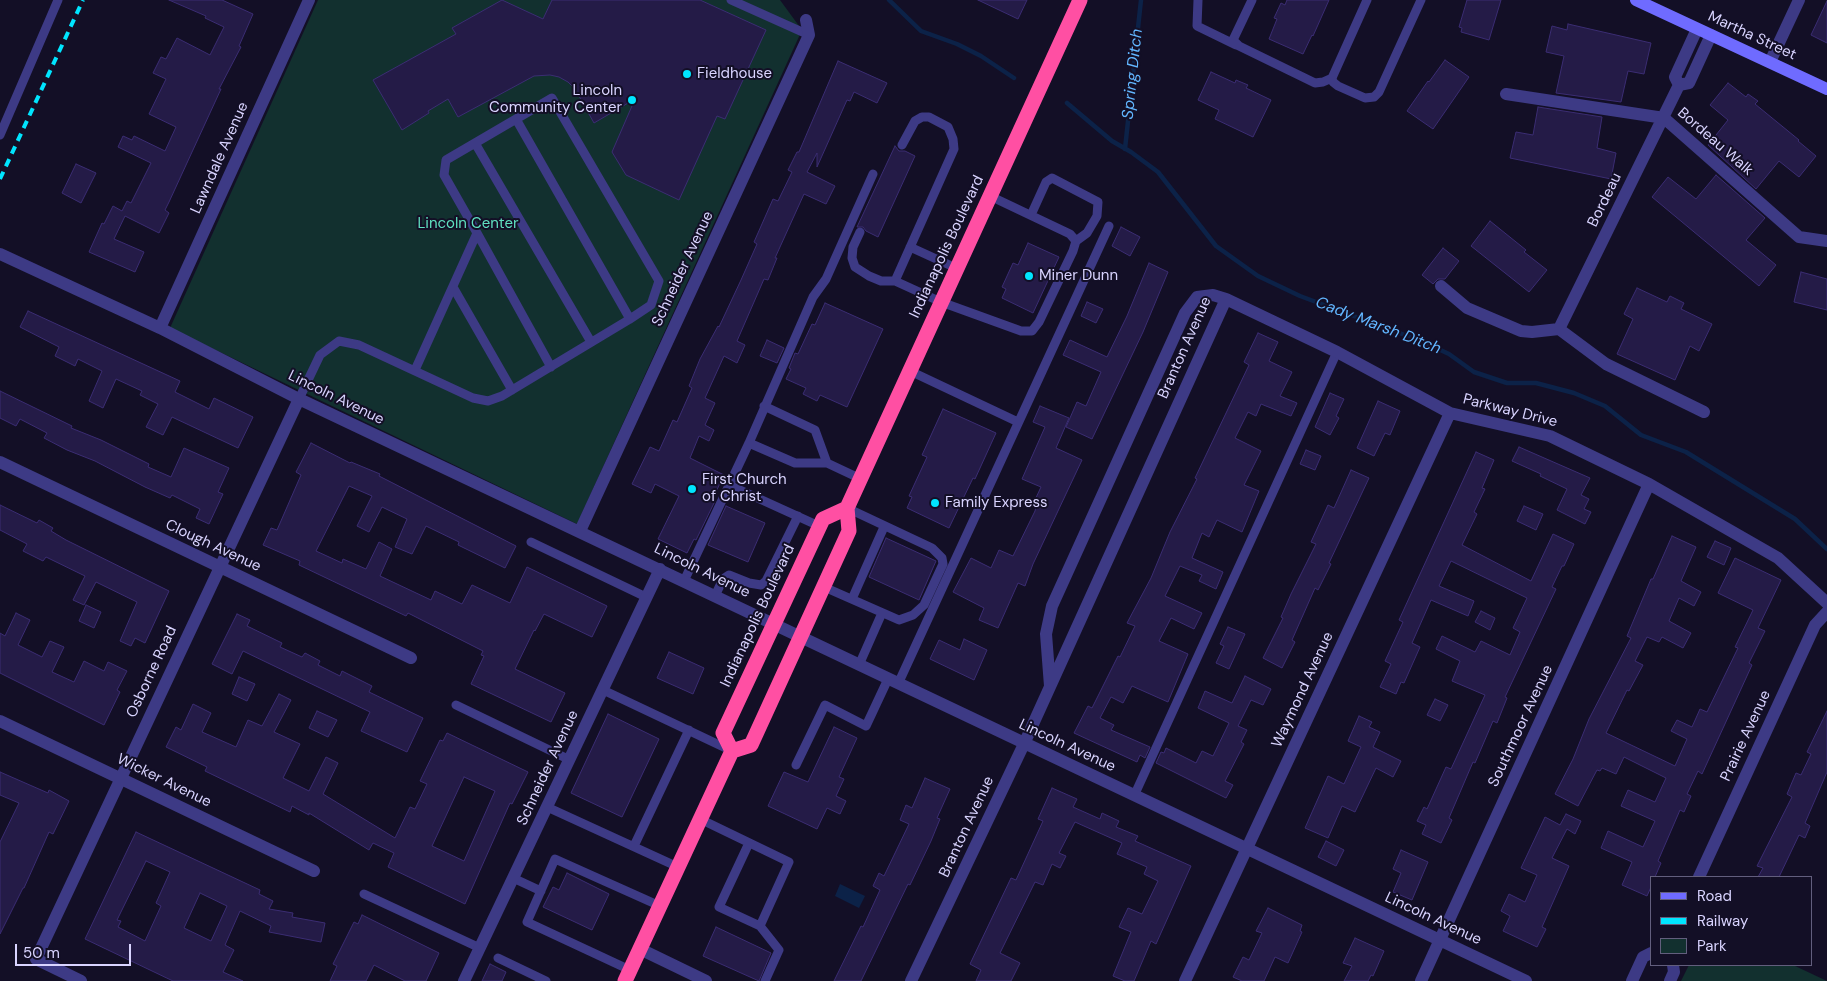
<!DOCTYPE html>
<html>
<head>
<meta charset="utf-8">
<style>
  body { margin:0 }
  #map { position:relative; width:1827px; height:981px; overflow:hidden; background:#130f26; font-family:"DM Sans",sans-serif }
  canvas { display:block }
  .legend { position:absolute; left:1650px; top:876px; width:162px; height:90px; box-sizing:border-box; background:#130f26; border:1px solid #625e7d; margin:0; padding:6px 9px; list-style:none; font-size:15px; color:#d9d4ff }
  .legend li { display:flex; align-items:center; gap:10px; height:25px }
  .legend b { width:25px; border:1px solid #625e7d }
  .scale { position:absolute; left:15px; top:944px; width:116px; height:22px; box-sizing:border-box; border:2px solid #d9d4ff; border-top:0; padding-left:6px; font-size:15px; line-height:18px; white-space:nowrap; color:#d9d4ff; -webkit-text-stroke:4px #130f26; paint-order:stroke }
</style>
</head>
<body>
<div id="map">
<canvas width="1827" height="981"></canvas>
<ul class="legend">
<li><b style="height:6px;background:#6f6bff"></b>Road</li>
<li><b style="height:6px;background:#00e5ff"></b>Railway</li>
<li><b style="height:14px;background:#12302f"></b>Park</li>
</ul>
<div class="scale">50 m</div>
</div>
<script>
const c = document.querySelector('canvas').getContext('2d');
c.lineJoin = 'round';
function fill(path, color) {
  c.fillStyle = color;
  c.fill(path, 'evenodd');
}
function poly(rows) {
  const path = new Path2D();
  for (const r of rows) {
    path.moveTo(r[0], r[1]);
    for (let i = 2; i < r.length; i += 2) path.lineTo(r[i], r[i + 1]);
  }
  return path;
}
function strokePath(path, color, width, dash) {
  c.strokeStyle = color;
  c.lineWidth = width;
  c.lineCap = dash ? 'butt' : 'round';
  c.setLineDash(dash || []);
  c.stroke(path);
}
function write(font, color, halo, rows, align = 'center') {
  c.font = font + ' "DM Sans",sans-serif';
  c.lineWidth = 4;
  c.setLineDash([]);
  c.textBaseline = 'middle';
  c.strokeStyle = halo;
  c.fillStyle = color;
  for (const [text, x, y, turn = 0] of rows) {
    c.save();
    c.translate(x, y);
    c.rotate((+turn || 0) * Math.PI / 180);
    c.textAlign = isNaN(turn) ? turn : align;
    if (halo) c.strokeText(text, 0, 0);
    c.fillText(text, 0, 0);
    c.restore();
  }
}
fill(poly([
  [318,0,780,0,802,30,577,524,170,328],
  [1689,965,1793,965,1827,981,1681,981]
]), '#12302f');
fill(poly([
  [840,884,865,896,859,908,835,896]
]), '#0c2248');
strokePath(poly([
  [889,0,921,31,957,44,981,56,1014,78],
  [1067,103,1112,141,1131,152,1158,172,1216,246,1258,276,1300,296,1421,341,1449,354,1474,372,1507,383,1536,383,1574,393,1605,406,1641,435,1686,452,1795,519,1827,549],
  [1125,149,1141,0]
]), '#0c2248', 4.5);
const building = poly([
  [169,0,222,0,253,14,239,46,241,47,219,89,221,89,169,202,165,210,169,213,159,233,125,216,114,239,144,252,135,272,89,252,102,223,104,224,113,206,122,211,127,201,131,203,151,163,118,147,123,136,132,140,134,136,165,151,176,127,149,114,166,79,153,73,161,57,166,59,177,38,210,55,224,27,205,18,206,16,169,0],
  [502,0,543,19,552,0,700,0,766,30,725,119,717,116,679,200,626,175,612,152,635,99,594,123,575,89,568,82,559,77,550,75,534,76,458,117,448,99,428,111,429,113,402,130,373,80,456,34,452,28,502,0],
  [978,0,1027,0,1018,19,978,0],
  [1287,0,1329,0,1313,36,1312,35,1303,54,1269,39,1277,19,1274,18,1281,3,1285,5,1287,0],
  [1467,0,1501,0,1489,40,1461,32,1462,28,1459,27,1467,0],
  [1827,1,1827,43,1811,35,1827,1],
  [1568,24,1651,43,1644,74,1628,71,1621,102,1556,93,1564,56,1546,52,1552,26,1567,30,1568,24],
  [1445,60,1469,77,1433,129,1407,111,1428,81,1429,82,1445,60],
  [838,61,887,83,877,103,854,92,850,101,847,100,817,167,817,153,807,172,835,186,826,204,804,194,775,258,777,258,768,280,764,279,737,341,745,345,737,363,724,356,705,398,715,403,705,425,714,430,709,441,699,436,690,458,724,475,712,500,715,501,696,540,694,539,687,553,658,539,679,496,655,484,651,493,632,484,650,447,659,451,673,420,677,422,692,388,689,386,700,359,718,326,719,327,741,280,757,244,754,242,773,199,778,201,792,172,788,170,797,152,799,152,838,61],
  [1211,72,1235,83,1236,80,1248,85,1246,88,1271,100,1253,137,1215,119,1219,110,1198,100,1211,72],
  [1728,83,1746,97,1748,94,1758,101,1755,104,1799,140,1798,141,1816,156,1799,177,1779,161,1756,189,1708,145,1728,120,1710,105,1728,83],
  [1538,107,1602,117,1597,148,1616,153,1611,179,1510,158,1516,132,1533,135,1538,107],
  [895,146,899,151,905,151,915,156,878,237,866,231,863,227,857,227,895,146],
  [76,164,96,173,81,203,62,193,76,164],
  [1716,175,1765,218,1746,240,1776,265,1759,286,1652,197,1668,177,1696,199,1716,175],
  [1490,221,1526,250,1524,252,1547,270,1529,292,1471,246,1490,221],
  [1121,227,1140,237,1130,256,1112,246,1121,227],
  [1028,243,1059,257,1033,313,1002,298,1006,289,1002,287,1013,263,1018,265,1028,243],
  [1443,248,1459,261,1445,279,1438,279,1433,284,1422,275,1443,248],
  [1149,263,1168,272,1143,332,1092,439,1066,427,1077,402,1086,406,1101,372,1063,355,1070,340,1107,357,1127,316,1149,263],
  [1801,272,1827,279,1827,310,1794,302,1801,272],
  [1637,288,1667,302,1670,296,1684,303,1681,309,1712,324,1699,351,1690,346,1675,380,1617,354,1633,319,1624,314,1637,288],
  [1087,302,1103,309,1096,323,1081,316,1087,302],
  [825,303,883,329,847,407,820,395,817,401,803,394,806,388,786,379,791,369,789,368,795,353,798,354,812,324,815,325,825,303],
  [28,311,180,381,175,392,209,409,214,398,253,417,238,448,172,417,163,435,146,427,158,404,140,395,142,391,116,379,103,408,89,401,102,371,78,359,75,366,55,356,59,347,20,327,28,311],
  [1258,333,1278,342,1269,361,1292,372,1280,396,1297,403,1291,416,1261,404,1256,416,1248,412,1235,438,1261,451,1244,485,1259,491,1242,532,1217,520,1209,537,1202,533,1192,558,1223,572,1216,589,1199,581,1202,575,1180,566,1165,596,1202,613,1194,629,1171,618,1159,641,1188,654,1168,702,1132,686,1123,703,1111,697,1100,718,1114,725,1111,730,1150,747,1145,758,1140,755,1137,762,1074,733,1088,706,1092,708,1118,656,1120,657,1135,626,1127,623,1151,578,1170,532,1197,479,1195,478,1249,365,1244,362,1258,333],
  [767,340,784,348,777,363,760,356,767,340],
  [0,391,72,426,71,428,101,440,149,464,148,467,171,477,184,448,229,468,218,492,223,494,209,524,196,518,200,509,172,495,170,498,145,487,95,461,67,450,44,438,47,433,20,419,16,426,0,418,0,391],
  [1330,393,1344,399,1336,416,1339,418,1330,435,1315,427,1330,393],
  [1378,401,1400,411,1390,435,1385,433,1374,456,1357,448,1378,401],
  [1040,406,1069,418,1056,448,1082,460,1033,564,1025,586,1018,583,998,628,979,620,984,608,953,592,971,558,991,568,999,550,1013,556,1035,511,1037,503,1034,502,1041,487,1022,479,1045,427,1033,422,1040,406],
  [943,409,996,433,975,479,973,478,949,528,907,508,912,497,909,496,927,457,922,455,943,409],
  [311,443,350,463,351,462,380,474,379,476,516,546,505,568,458,545,459,542,426,526,412,554,395,547,407,519,382,507,369,532,357,526,372,496,349,486,316,551,342,563,343,559,366,569,379,542,392,549,380,576,431,600,435,591,462,604,472,585,510,603,527,567,607,606,592,637,544,614,535,631,534,630,515,669,565,693,551,722,471,684,484,656,481,655,483,651,408,613,406,616,299,565,300,561,263,545,271,528,277,530,301,475,296,472,311,443],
  [1519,447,1590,478,1581,495,1589,499,1584,509,1591,512,1585,524,1557,510,1567,489,1540,476,1541,474,1512,461,1519,447],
  [1306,450,1321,456,1315,470,1300,464,1306,450],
  [1476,452,1494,460,1482,488,1485,489,1474,512,1477,514,1462,545,1531,581,1553,534,1574,544,1564,566,1562,566,1552,587,1556,589,1505,697,1507,698,1497,723,1493,721,1475,763,1473,762,1449,818,1452,820,1441,843,1422,834,1426,825,1417,821,1424,807,1427,809,1446,767,1451,769,1485,695,1452,681,1460,661,1436,649,1442,636,1475,652,1481,641,1510,655,1520,632,1513,628,1527,598,1451,561,1439,586,1474,601,1468,616,1431,600,1412,643,1420,647,1404,683,1401,682,1396,694,1380,687,1391,664,1385,661,1403,622,1399,620,1476,452],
  [1351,470,1369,478,1329,563,1331,564,1318,590,1315,588,1292,640,1295,642,1282,668,1263,658,1283,618,1281,617,1291,594,1316,544,1311,542,1328,505,1334,508,1351,470],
  [0,505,37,523,39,520,53,528,51,531,66,540,169,591,145,643,135,638,131,646,120,641,137,602,96,582,84,605,73,600,85,576,46,557,43,561,23,551,27,544,0,530,0,505],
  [726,506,765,523,748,562,708,545,726,506],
  [1524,506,1543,514,1536,530,1517,521,1524,506],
  [1672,536,1696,547,1681,581,1701,592,1694,606,1679,598,1669,621,1691,633,1683,648,1662,637,1659,642,1647,637,1635,661,1643,665,1629,691,1627,690,1606,733,1675,766,1687,739,1671,731,1677,720,1692,727,1700,709,1707,712,1738,648,1735,647,1753,610,1718,593,1735,558,1781,580,1758,628,1765,631,1749,663,1752,665,1702,774,1698,771,1687,794,1691,796,1684,812,1680,810,1658,861,1661,863,1655,877,1651,877,1651,887,1647,896,1622,885,1632,862,1601,848,1608,831,1643,847,1655,821,1621,806,1628,790,1655,802,1666,778,1624,757,1616,774,1602,768,1600,771,1597,770,1578,806,1555,794,1573,759,1589,719,1631,638,1627,636,1651,579,1653,579,1672,536],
  [886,538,936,561,919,600,869,577,886,538],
  [1715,541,1731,548,1724,565,1707,557,1715,541],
  [86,605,101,612,94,628,79,621,86,605],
  [1481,611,1495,618,1490,630,1475,622,1481,611],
  [16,613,30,620,18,645,42,657,50,641,64,647,52,672,74,682,84,661,104,671,108,662,127,671,117,690,120,692,104,725,0,673,0,633,5,636,16,613],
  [237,614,250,620,247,626,282,643,280,647,302,657,305,653,320,661,318,665,340,676,342,671,372,686,369,692,423,718,407,752,361,731,370,712,243,651,232,674,212,664,237,614],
  [1228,627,1245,634,1229,669,1216,663,1224,646,1220,644,1228,627],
  [964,639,987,650,974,680,930,659,939,640,960,650,964,639],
  [669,652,704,668,693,694,657,678,669,652],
  [1245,676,1271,689,1263,705,1251,700,1238,726,1247,730,1241,742,1244,744,1225,781,1233,785,1226,798,1156,763,1161,752,1164,753,1166,748,1196,763,1202,751,1213,756,1229,723,1198,708,1205,691,1232,703,1245,676],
  [239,677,255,684,247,701,232,694,239,677],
  [279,694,291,700,274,732,300,744,283,778,309,791,326,757,338,763,323,794,395,838,410,807,415,809,427,784,420,781,440,740,443,741,447,733,528,772,512,804,510,803,465,904,388,867,394,853,373,843,369,850,309,813,309,815,292,806,290,812,205,771,207,767,166,747,176,727,181,730,193,704,211,713,202,732,236,747,248,720,262,726,279,694],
  [464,777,495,791,464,861,432,846,464,777],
  [1435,699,1448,705,1440,721,1427,715,1435,699],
  [317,711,337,720,328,737,309,728,317,711],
  [1827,711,1827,772,1805,823,1810,826,1805,838,1799,835,1779,877,1758,877,1763,868,1757,866,1792,797,1787,794,1796,773,1801,775,1811,754,1807,752,1827,711],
  [608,714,659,739,622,817,571,793,608,714],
  [1359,716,1372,722,1369,727,1380,732,1373,747,1401,761,1393,777,1376,768,1355,812,1342,806,1328,838,1305,828,1328,776,1344,784,1361,747,1348,741,1359,716],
  [834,727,857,738,839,777,844,779,836,796,846,801,840,814,827,808,817,829,768,806,784,772,808,782,834,727],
  [0,772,48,793,49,790,69,801,53,834,49,832,24,888,23,888,0,934,0,842,19,803,0,795,0,772],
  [925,778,950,789,937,818,940,819,931,841,910,885,908,884,861,981,834,981,861,926,863,927,880,890,873,886,879,873,884,876,909,824,900,820,906,805,912,808,925,778],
  [1052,788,1077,799,1073,807,1100,819,1102,813,1119,821,1116,827,1138,836,1135,841,1191,866,1156,944,1151,941,1134,981,1125,981,1113,976,1131,932,1119,927,1128,908,1142,914,1158,881,1144,874,1147,867,1117,854,1122,843,1075,822,1059,853,1066,856,1060,868,1052,864,1043,885,1035,882,1000,953,1020,963,1011,981,976,981,981,970,970,964,1011,878,1016,880,1043,821,1038,819,1052,788],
  [1566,814,1581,821,1575,834,1567,829,1552,858,1569,866,1542,927,1546,929,1537,947,1503,931,1510,916,1501,911,1509,894,1525,902,1537,875,1521,868,1545,817,1560,825,1566,814],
  [136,832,260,890,259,894,273,901,269,909,293,913,292,917,325,923,321,942,269,932,271,926,240,911,225,945,234,950,223,972,243,981,173,981,85,939,136,832],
  [146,861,170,872,156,903,161,906,145,941,118,927,121,921,117,920,146,861],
  [200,893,227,906,211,941,184,928,200,893],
  [1326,841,1344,850,1336,866,1318,857,1326,841],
  [1401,850,1428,862,1412,900,1393,892,1401,873,1393,869,1401,850],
  [567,873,609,894,592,930,543,907,553,887,559,890,567,873],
  [1268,908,1302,925,1300,931,1302,932,1288,963,1275,957,1264,981,1242,981,1233,977,1243,957,1249,960,1262,933,1256,931,1268,908],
  [362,915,439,953,426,981,405,981,374,965,366,981,330,981,337,966,333,964,354,922,358,924,362,915],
  [716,927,771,953,759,981,703,956,716,927],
  [1355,938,1384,951,1373,976,1371,975,1368,981,1344,981,1352,966,1343,963,1355,938],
  [490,964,506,972,502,981,482,981,490,964]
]);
fill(building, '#241b47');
strokePath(building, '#3b2d73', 1);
strokePath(poly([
  [731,0,809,35],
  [1198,0,1197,26,1236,45],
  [1252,0,1233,40,1239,46,1315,83,1323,82,1332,78],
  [1367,0,1332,78,1333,82,1338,86,1365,98,1374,97,1379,92,1421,0],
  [516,119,630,319],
  [0,135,58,0],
  [475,143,591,342],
  [902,145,915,121,922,117,929,117,948,127,953,139,954,149,895,281,941,302,1021,331,1032,331,1039,322,1073,251,1076,241,1070,234,990,196],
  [1031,215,1046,182,1052,178,1098,202,1097,216,1087,233,1076,241],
  [860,232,853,247,852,258,855,267,869,276,881,281,895,281],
  [477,233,551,367],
  [910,247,956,268],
  [453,287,512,390],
  [910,371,1018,422],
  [299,399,320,355,339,341,359,345,473,398,488,401,502,396,512,390,630,319,651,305,659,281,552,98,446,160,444,175,477,233,415,370],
  [764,406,815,430,827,463],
  [749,443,795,463,827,463,861,479],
  [729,485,819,526],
  [531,542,646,597],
  [684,581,749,443,813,297,826,279,873,174],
  [824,587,899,620,913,615,924,605,943,564,942,558,932,548,847,508],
  [715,596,723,579,729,575,749,583,761,585,766,581,798,516],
  [852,599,884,527],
  [859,665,882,613],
  [898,684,1109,226],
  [603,690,732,751],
  [456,705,570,760],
  [796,765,825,705,866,726,888,679],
  [1134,796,1337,352],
  [547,807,678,867],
  [700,819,789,862,760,926,719,907,749,843],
  [634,846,689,730],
  [513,878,541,891],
  [364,894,480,948],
  [760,926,779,950,765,981],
  [498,958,546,981],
  [630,970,527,922,555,859,660,906]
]), '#3d3a85', 9);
strokePath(poly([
  [1770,62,1799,0],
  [1679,85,1689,83,1711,35],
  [1679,85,1675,77,1697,29],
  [1506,94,1664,118,1799,237,1827,241],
  [0,254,160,328,299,399,1526,981],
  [1441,286,1467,308,1521,331,1532,332,1559,329,1606,364,1704,412],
  [160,328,309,0],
  [1559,329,1679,85],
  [0,462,411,658],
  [580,531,809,35,806,20],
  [1050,686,1046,634,1052,606,1185,313,1197,297,1213,295,1226,299,1337,352,1450,413,1550,436,1649,484,1778,558,1827,603],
  [0,721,314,871],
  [1699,877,1815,625,1827,612],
  [640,949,706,981],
  [81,981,36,959,299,399],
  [464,981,660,569],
  [911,981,1024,744,1226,299],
  [1185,981,1450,413],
  [1421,981,1649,484],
  [1632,981,1643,957,1651,953],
  [1670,981,1674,972,1673,965]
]), '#3d3a85', 12);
strokePath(poly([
  [1636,0,1827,89]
]), '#6f6bff', 12);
strokePath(poly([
  [732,751,723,733,823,519,847,508],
  [625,981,732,751,751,745,849,531,847,508,1080,0]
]), '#ff4fa3', 15);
strokePath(poly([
  [0,179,83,0]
]), '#00e5ff', 4, [8, 6]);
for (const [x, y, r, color] of [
  [687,74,5,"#00e5ff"],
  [632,100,5,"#00e5ff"],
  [1029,276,5,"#00e5ff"],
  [692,489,5,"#00e5ff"],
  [935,503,5,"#00e5ff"]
]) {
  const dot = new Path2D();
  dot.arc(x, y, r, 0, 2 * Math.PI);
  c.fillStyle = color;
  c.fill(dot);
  strokePath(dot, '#130f26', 2);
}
write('15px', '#d9d4ff', '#130f26', [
  ["Martha Street",1752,36,25],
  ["Bordeau Walk",1715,142,41],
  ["Lawndale Avenue",220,158,-66],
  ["Bordeau",1605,200,-64],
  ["Indianapolis Boulevard",947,247,-65],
  ["Schneider Avenue",683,269,-65],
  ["Branton Avenue",1185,348,-66],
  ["Lincoln Avenue",336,398,26],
  ["Parkway Drive",1510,411,14],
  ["Clough Avenue",213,546,25],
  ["Lincoln Avenue",702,571,26],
  ["Indianapolis Boulevard",758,616,-65],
  ["Osborne Road",152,672,-65],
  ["Waymond Avenue",1303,690,-65],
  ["Southmoor Avenue",1521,726,-65],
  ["Prairie Avenue",1746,736,-65],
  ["Lincoln Avenue",1067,746,25],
  ["Schneider Avenue",548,768,-65],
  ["Wicker Avenue",164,781,26],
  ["Branton Avenue",967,827,-65],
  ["Lincoln Avenue",1433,919,25]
]);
write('15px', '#d9d4ff', '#130f26', [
  ["Fieldhouse",697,74],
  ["Lincoln",622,91,"right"],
  ["Community Center",622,108,"right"],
  ["Miner Dunn",1039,276],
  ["First Church",702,480],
  ["of Christ",702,497],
  ["Family Express",945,503]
], 'left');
write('15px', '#5fe0c0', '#130f26', [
  ["Lincoln Center",468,224]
]);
write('italic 16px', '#62b6ff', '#130f26', [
  ["Spring Ditch",1133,74,-84],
  ["Cady Marsh Ditch",1378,326,21]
]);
</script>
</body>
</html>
